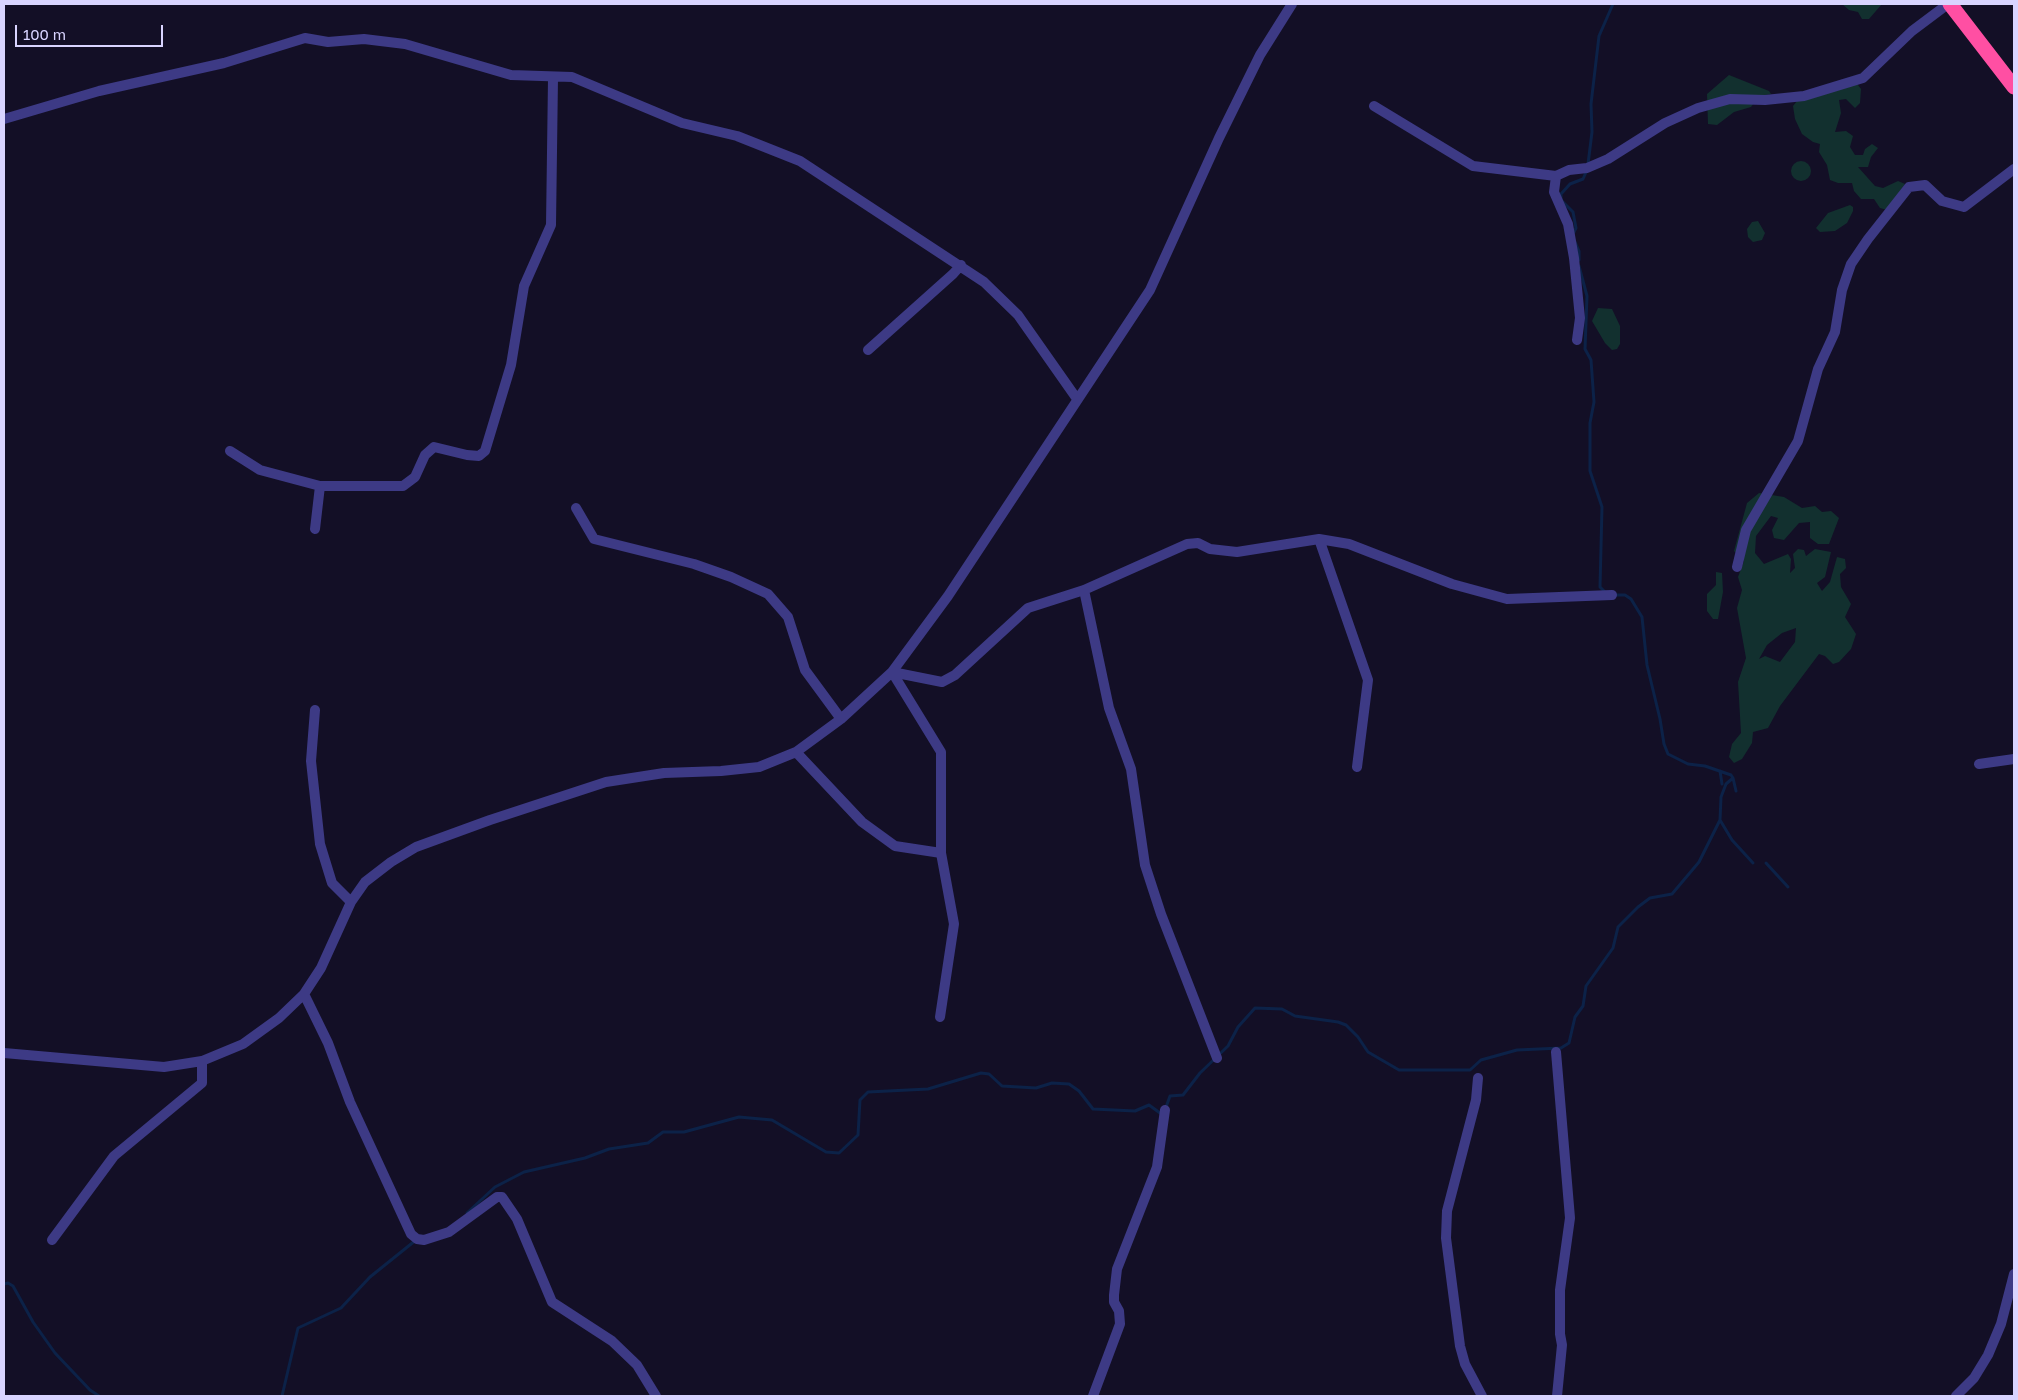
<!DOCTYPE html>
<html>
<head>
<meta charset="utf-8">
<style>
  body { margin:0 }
  #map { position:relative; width:2018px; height:1400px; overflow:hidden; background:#130f26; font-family:"Golos Text",sans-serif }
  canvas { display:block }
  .frame { position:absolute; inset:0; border:5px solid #d9d4ff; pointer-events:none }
  .scale { position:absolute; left:15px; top:25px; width:148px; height:22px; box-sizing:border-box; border:2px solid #d9d4ff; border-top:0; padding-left:6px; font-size:15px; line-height:18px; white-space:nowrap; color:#d9d4ff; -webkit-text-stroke:4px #130f26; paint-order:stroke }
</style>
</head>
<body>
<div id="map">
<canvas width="2018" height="1400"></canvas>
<div class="frame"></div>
<div class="scale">100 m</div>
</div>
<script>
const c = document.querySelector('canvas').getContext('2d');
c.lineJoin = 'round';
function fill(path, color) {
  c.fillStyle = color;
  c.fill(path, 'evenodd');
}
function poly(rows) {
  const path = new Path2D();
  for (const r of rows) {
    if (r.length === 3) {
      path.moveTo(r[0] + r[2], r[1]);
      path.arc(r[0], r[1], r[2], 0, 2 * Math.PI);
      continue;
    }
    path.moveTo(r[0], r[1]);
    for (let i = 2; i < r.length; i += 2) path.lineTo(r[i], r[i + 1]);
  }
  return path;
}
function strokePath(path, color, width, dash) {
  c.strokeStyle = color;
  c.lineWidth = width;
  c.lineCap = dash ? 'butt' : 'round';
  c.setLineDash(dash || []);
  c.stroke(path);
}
fill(poly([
  [1842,4,1882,4,1869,19,1862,19,1858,12,1849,10],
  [1729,75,1769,91,1771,94,1759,96,1751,107,1734,112,1717,125,1708,124,1707,94],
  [1843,82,1858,85,1861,89,1860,103,1855,108,1846,99,1839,100,1841,113,1835,132,1846,131,1853,136,1850,147,1855,155,1863,155,1865,149,1872,144,1878,148,1871,157,1868,167,1858,167,1875,186,1883,188,1898,181,1905,184,1887,210,1880,208,1874,199,1861,199,1854,191,1852,183,1838,183,1830,180,1827,165,1819,152,1820,144,1813,142,1802,134,1795,119,1793,106,1797,101],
  [1801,171,10],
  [1850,205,1853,207,1853,211,1847,223,1835,231,1820,232,1816,228,1828,213],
  [1758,221,1765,233,1762,240,1753,242,1748,237,1747,229,1752,222],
  [1598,308,1612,309,1620,326,1620,344,1617,349,1612,350,1605,343,1592,321],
  [1759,493,1784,497,1802,508,1815,506,1822,512,1831,511,1839,518,1829,544,1818,544,1810,538,1810,522,1799,523,1784,540,1774,538,1772,530,1778,518,1771,516,1756,536,1755,553,1764,564,1788,554,1791,559,1790,573,1795,568,1793,554,1798,549,1804,550,1806,556,1815,549,1831,552,1825,577,1817,583,1822,591,1830,582,1837,557,1845,559,1846,568,1840,574,1841,587,1851,604,1845,617,1856,634,1851,649,1839,662,1833,664,1825,656,1819,654,1780,706,1768,728,1753,732,1752,743,1742,759,1734,763,1729,757,1732,744,1741,733,1738,682,1746,658,1737,608,1742,590,1738,577,1744,561,1734,551,1747,503],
  [1796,628,1795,642,1780,662,1765,656,1759,659,1767,645,1782,633],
  [1716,572,1722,573,1723,592,1718,619,1713,619,1707,611,1707,594,1716,585]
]), '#12302f');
strokePath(poly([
  [1588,164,1592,132,1591,104,1599,36,1613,4],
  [1573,234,1576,228,1573,212,1561,200,1561,194,1570,184,1583,179,1587,170],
  [1575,242,1579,251,1579,260],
  [1579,266,1587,296,1585,349,1591,360,1594,402,1590,423,1590,471,1602,507,1600,587,1605,592],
  [1720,771,1722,784],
  [1733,778,1736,791],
  [1720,820,1732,840,1753,863],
  [1766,863,1788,887],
  [467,1213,495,1187,524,1172,585,1158,609,1149,648,1143,663,1132,684,1132,739,1117,772,1120,826,1152,839,1153,858,1135,860,1100,868,1092,928,1089,981,1073,989,1074,1002,1086,1036,1088,1052,1083,1069,1084,1079,1091,1093,1109,1135,1111,1149,1105,1160,1113,1165,1110,1170,1096,1183,1095,1200,1073,1228,1046,1238,1027,1255,1008,1282,1009,1295,1016,1338,1022,1346,1025,1358,1037,1368,1052,1399,1070,1470,1070,1481,1060,1517,1050,1561,1048,1569,1043,1575,1017,1583,1006,1586,986,1613,948,1618,927,1638,907,1650,898,1672,894,1699,862,1720,820,1721,797,1726,784,1733,778,1731,775,1705,766,1688,764,1668,754,1664,744,1660,719,1647,665,1642,617,1631,599,1625,595,1613,595],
  [4,1284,8,1283,13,1286,33,1322,55,1353,90,1390,99,1396],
  [282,1396,298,1328,341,1308,370,1277,416,1240]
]), '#0c2248', 3);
strokePath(poly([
  [1374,106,1473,166,1556,176],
  [4,119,99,91,224,63,305,38,328,42,364,39,405,44,511,75,572,77,682,123,737,136,800,161,984,282,1018,315,1077,399],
  [1577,340,1580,318,1574,258,1568,224,1554,192,1556,176,1569,170,1587,168,1608,159,1665,123,1698,108,1730,99,1765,100,1804,96,1863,78,1912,31,1948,4],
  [868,350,953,274,961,265],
  [230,451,260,470,320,486,403,486,415,477,425,455,434,447,467,455,479,456,485,451,511,365,524,286,551,225,553,78],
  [576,508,594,539,694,564,731,577,768,594,788,617,805,670,841,719],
  [315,529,320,486],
  [1319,539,1368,680,1357,767],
  [1737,567,1746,530,1798,441,1818,369,1835,332,1842,290,1851,264,1868,239,1909,187,1925,185,1942,201,1964,207,2014,169],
  [1084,590,1109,708,1131,769,1145,865,1161,914,1217,1058],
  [315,710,311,761,320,844,332,883,351,902],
  [796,752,862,822,895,846,941,853],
  [1979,764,2014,759],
  [304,994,328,1043,350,1102,411,1234,417,1239,424,1240,449,1232,497,1197,502,1197,517,1219,552,1302,612,1341,637,1365,656,1396],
  [940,1017,954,924,941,853,941,752,892,672,942,682,955,675,1028,608,1084,590,1187,544,1198,543,1210,549,1237,552,1319,539,1349,544,1452,584,1507,599,1612,595],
  [1556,1052,1570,1218,1560,1290,1560,1334,1562,1345,1557,1396],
  [4,1053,164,1067,202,1061,243,1044,279,1018,304,994,321,968,351,902,365,882,391,862,416,847,490,820,606,782,664,773,721,771,759,767,796,752,841,719,892,672,948,596,1150,290,1219,138,1260,55,1292,4],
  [1478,1078,1476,1100,1447,1211,1446,1238,1460,1346,1465,1364,1482,1396],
  [52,1240,114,1156,202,1083,202,1061],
  [1093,1396,1120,1324,1119,1311,1114,1302,1114,1295,1117,1269,1157,1167,1165,1110],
  [1956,1396,1974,1378,1988,1355,2001,1324,2014,1274]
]), '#3d3a85', 10);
strokePath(poly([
  [1950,4,2014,87]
]), '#ff4fa3', 15);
</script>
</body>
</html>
